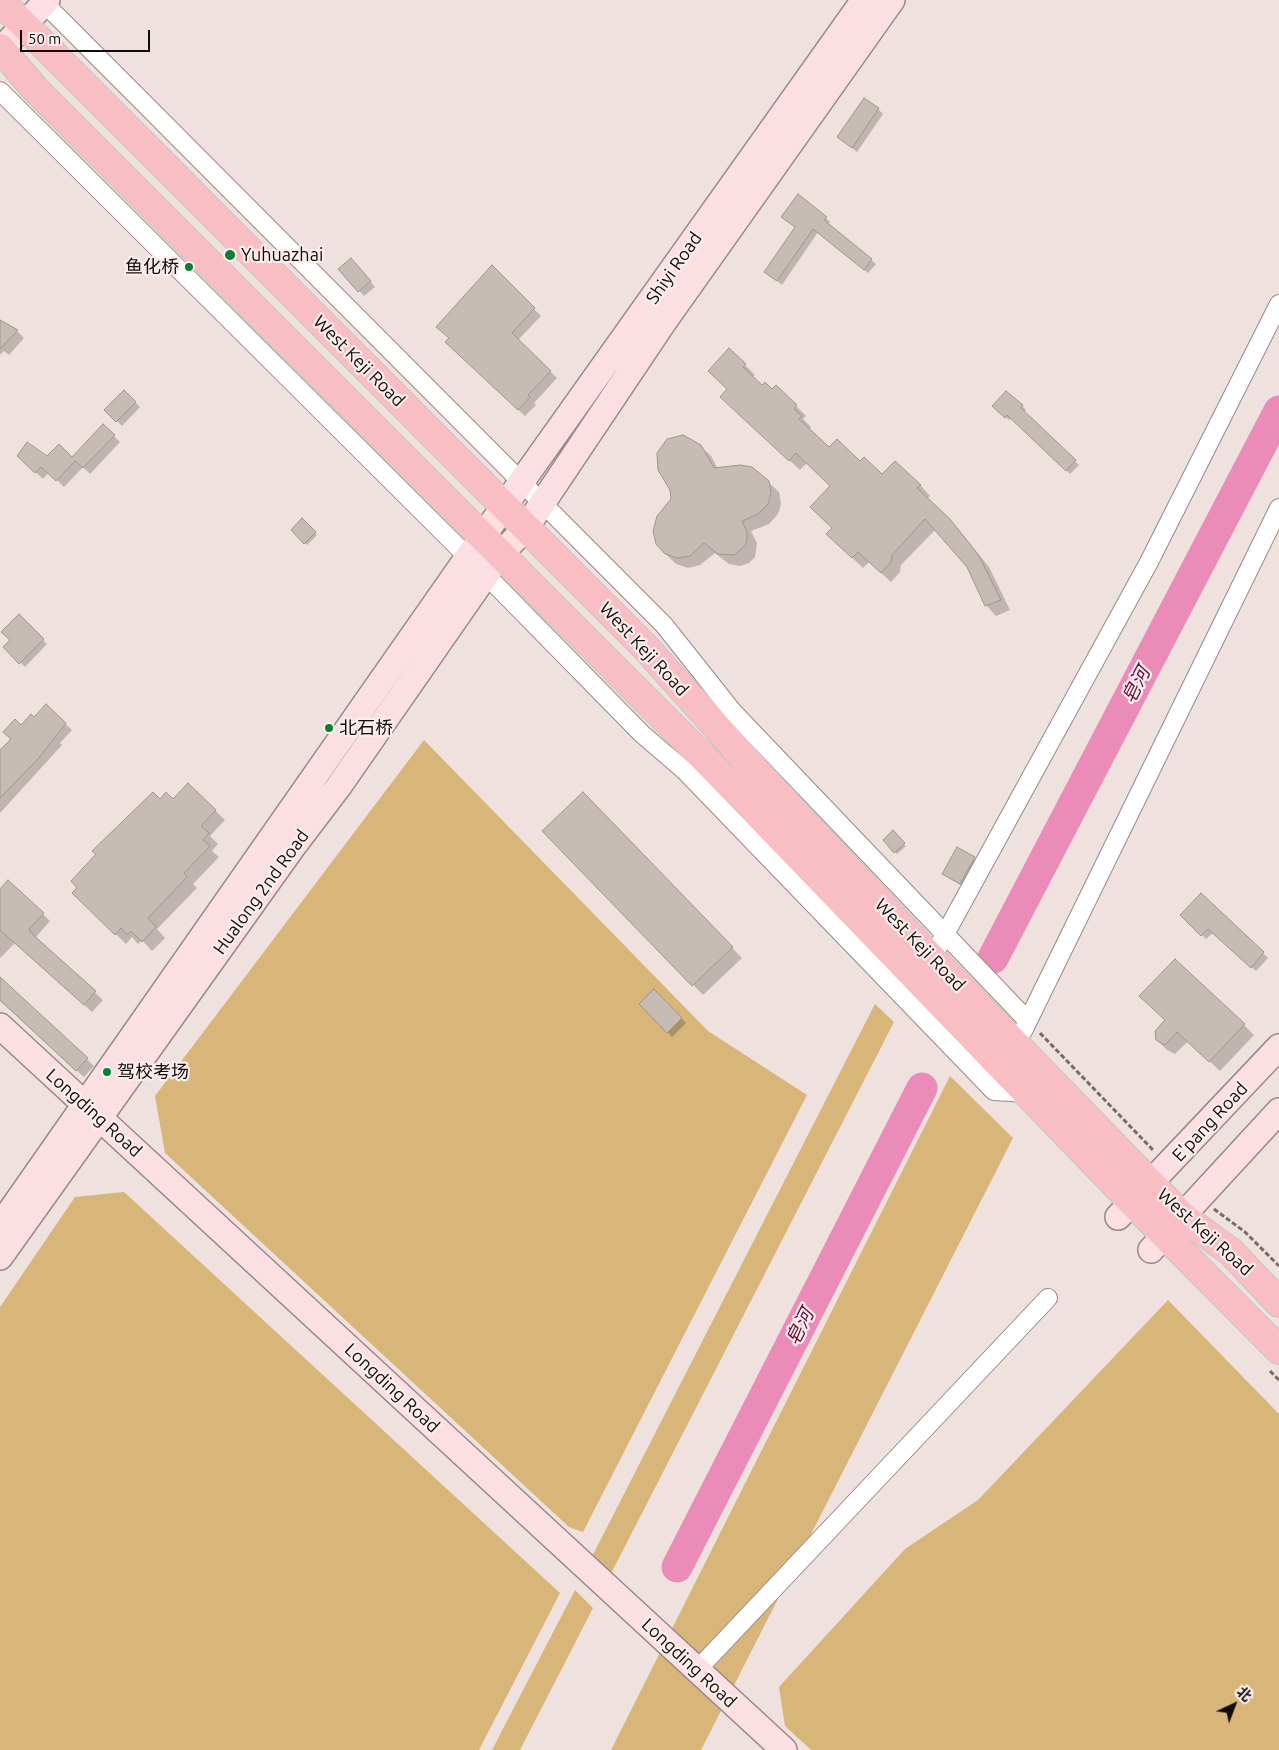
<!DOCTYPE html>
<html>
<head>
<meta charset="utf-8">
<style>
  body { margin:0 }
  #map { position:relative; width:1279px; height:1750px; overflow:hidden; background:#efe1dd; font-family:Ubuntu,"Noto Sans SC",sans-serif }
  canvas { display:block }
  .north { position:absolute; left:1209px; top:1680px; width:50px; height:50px; -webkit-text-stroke:4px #fceeeb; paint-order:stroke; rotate:43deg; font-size:14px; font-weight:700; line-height:20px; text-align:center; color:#100c0a }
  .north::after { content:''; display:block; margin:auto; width:18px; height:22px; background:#100c0a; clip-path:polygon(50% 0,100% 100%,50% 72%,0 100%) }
  .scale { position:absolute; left:20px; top:30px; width:130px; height:22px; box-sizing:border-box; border:2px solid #100c0a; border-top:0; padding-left:6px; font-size:15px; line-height:18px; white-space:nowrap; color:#100c0a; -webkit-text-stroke:4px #fceeeb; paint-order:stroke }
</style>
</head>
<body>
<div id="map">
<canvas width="1279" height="1750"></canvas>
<div class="north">北</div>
<div class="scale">50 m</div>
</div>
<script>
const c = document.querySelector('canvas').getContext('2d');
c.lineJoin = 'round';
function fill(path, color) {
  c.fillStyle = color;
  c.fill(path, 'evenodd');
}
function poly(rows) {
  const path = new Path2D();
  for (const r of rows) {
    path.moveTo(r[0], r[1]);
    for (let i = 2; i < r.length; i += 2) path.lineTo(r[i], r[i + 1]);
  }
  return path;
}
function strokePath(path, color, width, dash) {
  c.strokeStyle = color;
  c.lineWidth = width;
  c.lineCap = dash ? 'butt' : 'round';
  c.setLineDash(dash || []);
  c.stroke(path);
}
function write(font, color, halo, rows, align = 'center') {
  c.font = font + ' Ubuntu,"Noto Sans SC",sans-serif';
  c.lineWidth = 4.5;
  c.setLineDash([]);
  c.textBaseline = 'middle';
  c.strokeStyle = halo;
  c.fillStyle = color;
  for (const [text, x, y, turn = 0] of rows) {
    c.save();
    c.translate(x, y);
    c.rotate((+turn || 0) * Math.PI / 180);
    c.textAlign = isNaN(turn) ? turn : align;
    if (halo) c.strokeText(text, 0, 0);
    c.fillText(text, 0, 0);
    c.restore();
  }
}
fill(poly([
  [424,740,708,1031,807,1095,583,1532,569,1527,165,1153,155,1096],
  [875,1004,894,1022,600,1595,581,1578],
  [950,1076,1013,1138,701,1750,611,1750],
  [124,1192,560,1593,479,1750,0,1750,0,1307,75,1197],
  [1168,1300,1279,1414,1279,1750,811,1750,785,1726,779,1687,905,1549,978,1500],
  [575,1590,593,1608,520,1750,492,1750]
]), '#d8b67a');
fill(poly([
  [878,109,883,114,857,152,839,137],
  [798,196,826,218,830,222,828,225,876,264,868,273,818,232,782,285,766,272,796,228],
  [355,264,375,287,364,296,340,269],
  [492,267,541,316,518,340,557,378,534,403,536,405,525,416,447,342],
  [0,321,17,331,24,338,9,355,4,351,0,355],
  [745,365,755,375,752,377,762,387,796,406,806,416,803,419,811,427,809,430,829,449,882,476,920,485,930,496,927,499,960,531,989,567,1010,610,996,616,986,605,968,566,936,529,901,565,900,572,891,582,869,562,863,568,838,544,833,528,832,486,807,463,800,470,732,407,728,390,710,371],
  [124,392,140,407,122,426,106,410],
  [994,406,1022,406,1026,410,1024,413,1079,465,1070,474,1011,418,1009,420],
  [103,426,120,442,90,474,83,467,64,487,49,472,43,479,18,456,72,458],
  [676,437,689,438,700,446,711,456,718,469,768,482,779,492,781,504,778,514,769,524,751,531,757,543,755,557,749,563,740,566,729,564,715,553,700,565,688,568,676,564,665,553,672,500,668,440],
  [302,520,317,535,307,545,292,530],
  [19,616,47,644,25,667,5,647,12,640],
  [46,706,72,730,60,743,62,745,0,813,0,751,21,726,34,719],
  [188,785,225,820,210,836,218,844,212,851,219,857,193,884,197,888,157,929,165,938,152,951,142,940,138,944,132,937,126,944,74,893,160,801,173,800],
  [583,794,742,958,703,995,544,831],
  [893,832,906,846,897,854,884,840],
  [957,849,979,863,965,888,944,874],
  [0,891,43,914,50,921,36,937,103,1000,92,1012,15,943,0,958],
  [1202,895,1268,958,1256,971,1213,933,1206,939,1182,915],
  [0,978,94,1066,84,1077,0,1001],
  [654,991,686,1023,672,1037,641,1004],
  [1166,1020,1244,1025,1254,1035,1220,1071,1188,1041,1175,1054,1167,1050,1157,1040]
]), '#0003');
strokePath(poly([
  [993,958,1279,411],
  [677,1567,922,1088]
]), '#eb8bb8', 31);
const building = poly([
  [864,98,879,108,852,148,837,137,864,98],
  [798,194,827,217,824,220,872,259,864,270,813,229,777,281,764,272,795,227,781,217,798,194],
  [351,258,371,281,358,292,338,269,351,258],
  [492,265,535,308,512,333,551,371,528,395,530,397,518,410,445,342,449,338,436,327,492,265],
  [0,320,18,330,0,349,0,320],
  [729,348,746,364,743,367,762,385,765,382,772,389,776,385,797,405,794,409,802,416,799,419,829,447,837,439,860,461,864,457,882,474,895,461,921,485,917,488,950,519,979,556,1001,600,985,606,967,567,925,519,892,555,891,562,881,573,858,552,852,558,826,534,832,528,810,507,830,486,796,453,789,461,720,397,727,389,708,371,729,348],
  [124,390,136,402,116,422,104,410,124,390],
  [1006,391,1023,405,1021,408,1076,460,1066,471,1007,415,1005,418,992,406,1006,391],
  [103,424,115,435,83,468,75,461,56,481,41,467,35,473,17,456,27,442,47,456,59,444,72,457,103,424],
  [683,435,701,445,714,468,740,465,752,467,769,481,771,493,768,504,758,514,742,521,747,532,747,540,745,546,734,555,718,554,704,543,690,556,677,558,665,554,656,544,653,531,657,516,671,499,670,490,658,470,657,453,667,439,683,435],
  [302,518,316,532,304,544,291,530,302,518],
  [19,614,44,639,19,664,3,647,10,640,1,632,19,614],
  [46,704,66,723,38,759,0,798,0,750,11,739,3,732,15,719,21,725,31,714,34,717,46,704],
  [188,783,216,810,201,826,209,833,203,840,210,846,184,873,187,877,148,918,156,927,142,942,131,931,127,935,121,928,115,935,72,893,77,888,71,881,96,854,92,851,153,792,160,799,166,792,173,799,188,783],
  [583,792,733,947,692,986,542,831,583,792],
  [893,830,905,843,894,853,883,840,893,830],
  [957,847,975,857,960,884,942,874,957,847],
  [8,880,44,913,29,929,32,934,96,991,84,1005,0,930,0,889,8,880],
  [1201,893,1264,952,1251,968,1208,929,1201,936,1180,915,1201,893],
  [1175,959,1245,1024,1209,1062,1177,1032,1165,1045,1156,1040,1155,1031,1165,1020,1139,996,1175,959],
  [0,977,88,1058,76,1071,0,1000,0,977],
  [654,989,682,1018,667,1033,639,1004,654,989]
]);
fill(building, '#c6bcb4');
strokePath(building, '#9f958e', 1);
const street = poly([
  [41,0,664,625,733,712,1028,1021],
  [0,91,486,575,642,734,685,771,994,1091,1028,1093],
  [932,958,1149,562,1279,304],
  [1023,1031,1279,508],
  [697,1670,1048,1298]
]);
const secondary = poly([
  [0,51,47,0],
  [0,1026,784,1750],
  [1118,1217,1279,1047],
  [0,1226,468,557,864,0],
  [1151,1250,1279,1111],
  [0,1257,292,848,339,786,501,553,525,529,663,323,892,0]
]);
const primary = poly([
  [0,1,647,649,753,768,918,944,1183,1217,1231,1252,1279,1303],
  [0,48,35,89,711,765,1133,1203,1279,1350]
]);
strokePath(street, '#968a87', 20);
strokePath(secondary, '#968a87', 28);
strokePath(primary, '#c6c5c4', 30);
strokePath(poly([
  [1040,1033,1154,1151],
  [1214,1209,1245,1232,1279,1266],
  [1270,1371,1279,1380]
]), '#766d6a', 3, [5, 2.5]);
strokePath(street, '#fff', 18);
strokePath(secondary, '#fcdfe2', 25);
strokePath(primary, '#f8bec4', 28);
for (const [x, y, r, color] of [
  [230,255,6,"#0a7e34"],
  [189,267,5,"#0a7e34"],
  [329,728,5,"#0a7e34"],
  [107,1072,5,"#0a7e34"]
]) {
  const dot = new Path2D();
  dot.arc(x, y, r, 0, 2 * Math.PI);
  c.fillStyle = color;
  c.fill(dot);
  strokePath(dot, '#fceeeb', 2);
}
write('18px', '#100c0a', '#fceeeb', [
  ["Yuhuazhai",241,255],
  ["鱼化桥",179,267,"right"],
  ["北石桥",339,728],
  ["驾校考场",117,1072]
], 'left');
write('18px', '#100c0a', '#fceeeb', [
  ["Shiyi Road",674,268,-55],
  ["West Keji Road",359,361,45],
  ["West Keji Road",644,649,47],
  ["Hualong 2nd Road",261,892,-54],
  ["West Keji Road",920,945,46],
  ["Longding Road",94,1113,42],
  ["E'pang Road",1210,1122,-47],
  ["West Keji Road",1205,1232,42],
  ["Longding Road",392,1388,43],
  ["Longding Road",689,1663,43]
]);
write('italic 19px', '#60093c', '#fceeeb', [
  ["皂河",1136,685,-62],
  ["皂河",800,1327,-63]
]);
</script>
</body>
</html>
